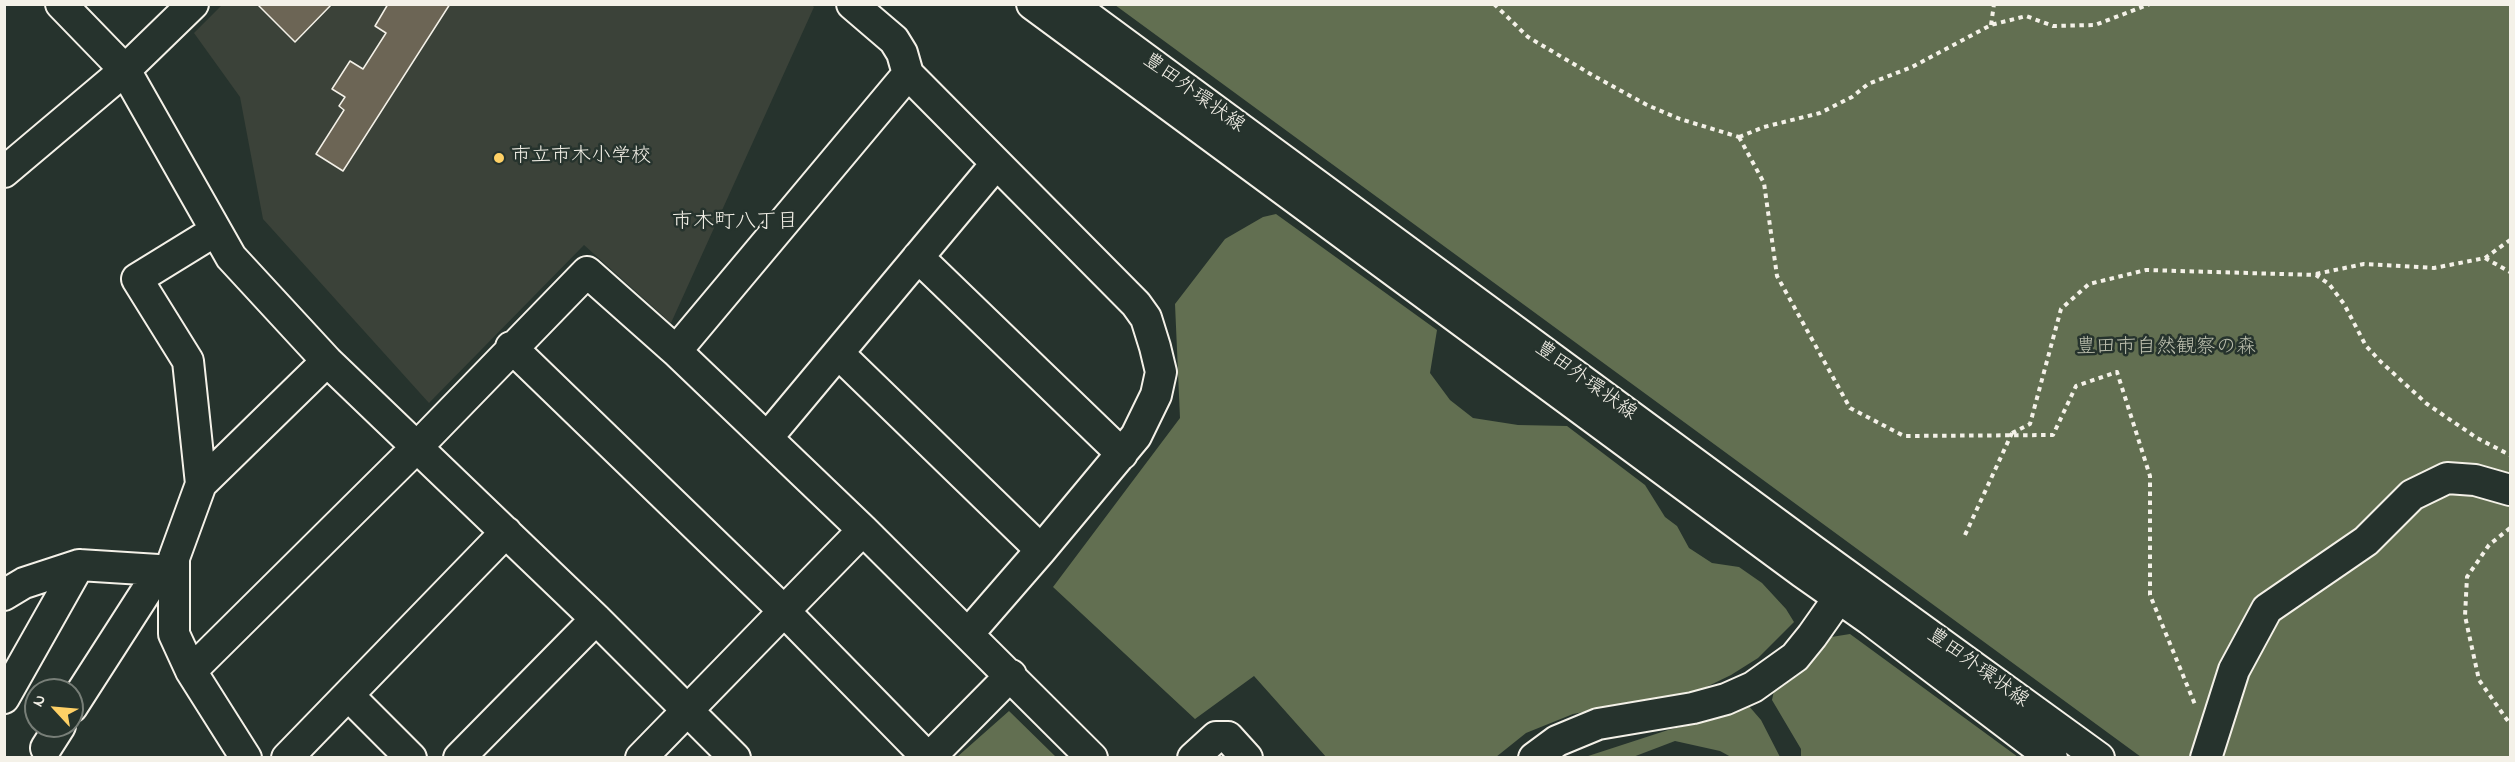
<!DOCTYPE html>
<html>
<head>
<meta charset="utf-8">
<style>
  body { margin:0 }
  #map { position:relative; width:2515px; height:762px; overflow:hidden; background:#26332d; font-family:"Indie Flower",sans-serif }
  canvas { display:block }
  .frame { position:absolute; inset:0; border:6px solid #f4f1e8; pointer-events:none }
  .north { position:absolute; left:24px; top:678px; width:60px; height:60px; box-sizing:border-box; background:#26332d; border:2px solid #787f78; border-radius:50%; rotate:296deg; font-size:16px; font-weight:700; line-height:24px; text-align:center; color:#f4f1e8 }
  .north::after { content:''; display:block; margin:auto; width:21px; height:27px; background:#ffd166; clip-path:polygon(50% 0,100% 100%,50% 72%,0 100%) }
</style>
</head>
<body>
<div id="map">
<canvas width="2515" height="762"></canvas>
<div class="frame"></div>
<div class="north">N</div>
</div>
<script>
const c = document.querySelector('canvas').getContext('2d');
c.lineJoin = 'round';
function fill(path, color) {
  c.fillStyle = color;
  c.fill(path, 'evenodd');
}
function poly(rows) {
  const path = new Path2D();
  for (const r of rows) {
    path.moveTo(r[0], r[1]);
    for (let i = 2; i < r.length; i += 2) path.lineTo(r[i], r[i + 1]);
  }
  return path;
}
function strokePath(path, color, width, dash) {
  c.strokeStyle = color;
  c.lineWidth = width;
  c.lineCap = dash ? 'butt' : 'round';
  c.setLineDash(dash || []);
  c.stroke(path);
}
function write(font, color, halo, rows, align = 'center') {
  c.font = font + ' "Indie Flower","Klee One",sans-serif';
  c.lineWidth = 5;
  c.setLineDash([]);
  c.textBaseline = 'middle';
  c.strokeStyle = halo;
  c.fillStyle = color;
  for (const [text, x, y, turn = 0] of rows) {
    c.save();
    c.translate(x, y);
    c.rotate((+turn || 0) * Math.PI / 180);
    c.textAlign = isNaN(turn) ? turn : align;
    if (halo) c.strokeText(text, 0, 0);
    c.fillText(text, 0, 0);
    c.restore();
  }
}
fill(poly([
  [223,4,811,4,814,7,671,323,584,245,429,403,263,219,240,97,194,33]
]), '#3b4239');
fill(poly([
  [1115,5,2510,5,2510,757,2141,757],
  [1276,214,1437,330,1430,373,1450,400,1473,418,1518,425,1567,426,1645,485,1665,517,1677,526,1689,548,1712,563,1739,567,1762,583,1786,609,1794,622,1758,658,1731,675,1698,691,1573,714,1526,733,1496,757,1327,758,1254,676,1195,719,1053,587,1180,418,1175,304,1225,239,1263,217],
  [1850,634,2018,757,1801,757,1801,749,1772,700,1775,686,1819,639],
  [1748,705,1761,720,1780,757,1731,757,1720,751,1675,741,1633,757,1582,758,1668,730,1719,718],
  [1009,711,1056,757,957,757]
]), '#626f51');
const building = poly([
  [257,4,332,4,295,42,257,4],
  [388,4,450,4,343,171,316,154,344,110,339,106,345,97,332,89,350,61,363,69,386,33,375,26,388,4]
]);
fill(building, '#6c6555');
strokePath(building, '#f4f1e8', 1.5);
const minor = poly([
  [61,4,125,70,231,257,327,361,596,619,735,758],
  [852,4,894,40,902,53,908,74,1136,304,1146,318,1155,347,1161,372,1156,395,1136,436,1041,550,968,634],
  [1032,4,1802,572,1869,619,2052,758],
  [1071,4,1815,552,2099,758],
  [4,172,125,70,193,4],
  [215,231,137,279,188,361,201,484,174,558,174,634,191,671,246,758],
  [918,257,1122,454],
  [511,347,785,612,928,758],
  [676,351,908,74],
  [839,354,1041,550],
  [767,438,996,164],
  [201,484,327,361],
  [4,595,24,583,79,565,174,571],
  [191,671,417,447,587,272,676,351,863,530,1092,758],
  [348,695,411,758],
  [4,698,79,565],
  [72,707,160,570],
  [46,748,60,726],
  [287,758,506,532],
  [459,758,596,619],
  [641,758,863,530],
  [929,758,1011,675],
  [1193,758,1216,737,1228,737,1247,758],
  [1534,758,1557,741,1598,724,1693,708,1726,699,1753,687,1795,657,1812,636,1850,582],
  [2206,758,2234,670,2267,609,2366,541,2412,495,2447,478,2475,480,2510,490]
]);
strokePath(minor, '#f4f1e8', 34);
strokePath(poly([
  [1494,4,1528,37,1594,76,1647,105,1680,119,1739,137],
  [1991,25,1994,4],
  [1739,137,1764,183,1777,276,1850,408,1904,436,2053,435,2076,386,2117,372,2150,476,2150,595,2196,707],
  [1739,137,1764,127,1820,113,1852,97,1868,84,1912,67,1991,25,2026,16,2053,26,2095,25,2150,4],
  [2485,258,2510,272],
  [2316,274,2364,264,2434,268,2485,258,2510,240],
  [2012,433,2030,424,2061,309,2089,284,2146,270,2316,275,2329,284,2344,304,2366,346,2381,362,2427,404,2477,438,2510,455],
  [2510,528,2489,545,2467,577,2465,616,2479,680,2510,724],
  [1965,535,2012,433]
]), '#f4f1e8', 4, [4.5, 4.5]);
strokePath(minor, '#26332d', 30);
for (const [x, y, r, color] of [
  [499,158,6,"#ffd166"]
]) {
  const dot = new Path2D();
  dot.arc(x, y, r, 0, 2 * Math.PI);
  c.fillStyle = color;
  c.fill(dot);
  strokePath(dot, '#26332d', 2);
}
write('20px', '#f4f1e8', '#26332d', [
  ["豊田外環状線",1193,94,36],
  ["豊田外環状線",1585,382,36],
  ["豊田外環状線",1977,669,36]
]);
write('20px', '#f4f1e8', '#26332d', [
  ["市立市木小学校",511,158]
], 'left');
write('20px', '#babdac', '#26332d', [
  ["豊田市自然観察の森",2166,349]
]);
write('21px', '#f4f1e8', '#26332d', [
  ["市木町八丁目",735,224]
]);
</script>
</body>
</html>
